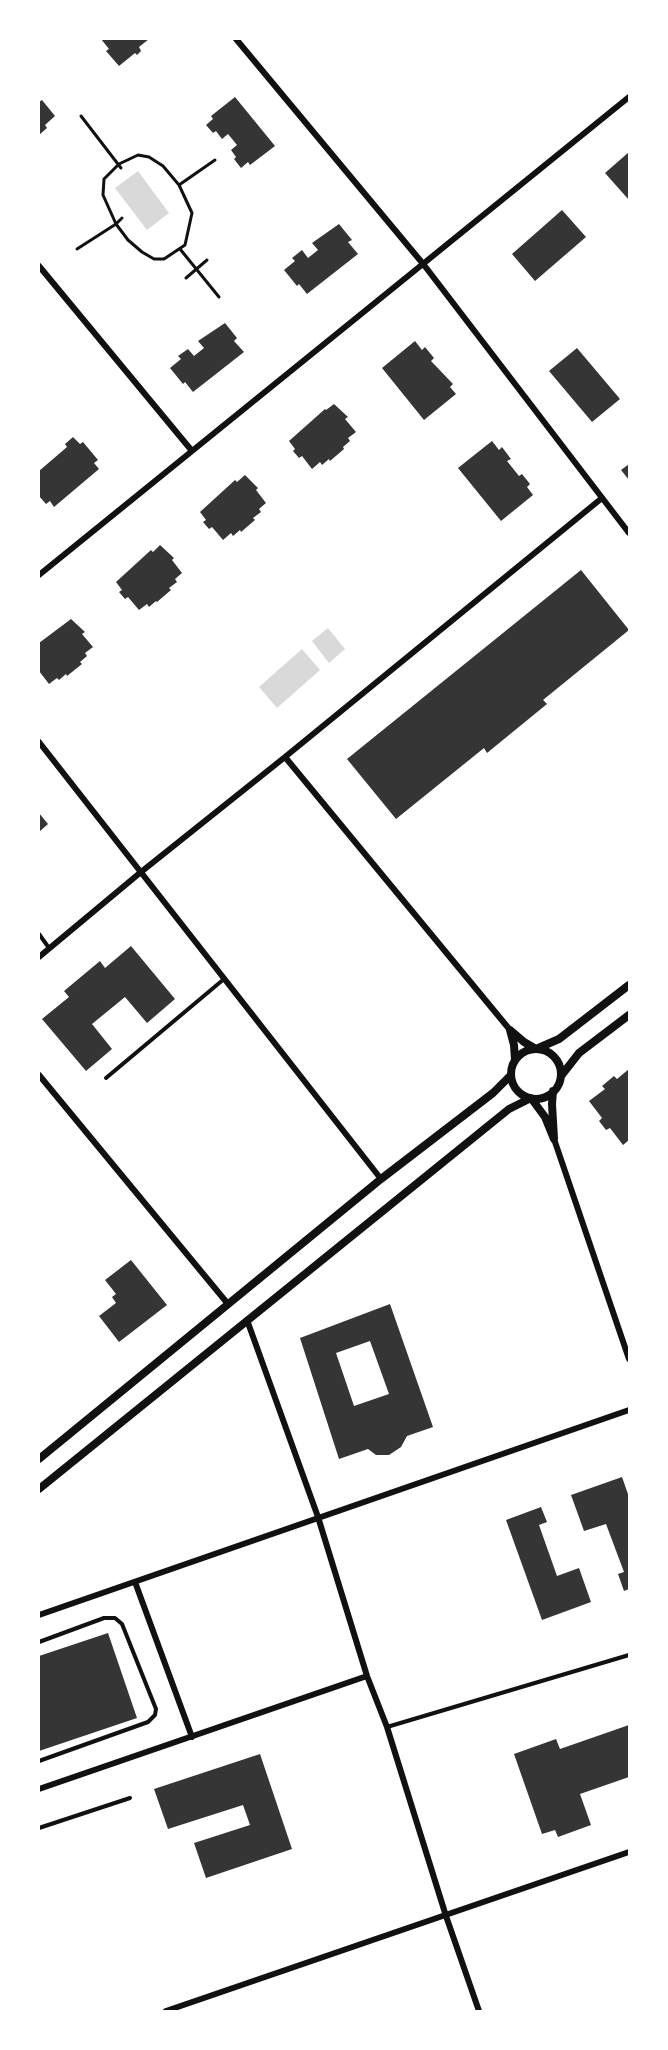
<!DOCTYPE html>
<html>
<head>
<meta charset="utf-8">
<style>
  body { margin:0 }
  #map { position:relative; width:668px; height:2050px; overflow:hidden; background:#fff; font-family:"Zilla Slab",serif }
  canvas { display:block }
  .frame { position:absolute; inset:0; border:40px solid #fff; pointer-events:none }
</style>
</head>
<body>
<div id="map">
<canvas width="668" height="2050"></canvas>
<div class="frame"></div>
</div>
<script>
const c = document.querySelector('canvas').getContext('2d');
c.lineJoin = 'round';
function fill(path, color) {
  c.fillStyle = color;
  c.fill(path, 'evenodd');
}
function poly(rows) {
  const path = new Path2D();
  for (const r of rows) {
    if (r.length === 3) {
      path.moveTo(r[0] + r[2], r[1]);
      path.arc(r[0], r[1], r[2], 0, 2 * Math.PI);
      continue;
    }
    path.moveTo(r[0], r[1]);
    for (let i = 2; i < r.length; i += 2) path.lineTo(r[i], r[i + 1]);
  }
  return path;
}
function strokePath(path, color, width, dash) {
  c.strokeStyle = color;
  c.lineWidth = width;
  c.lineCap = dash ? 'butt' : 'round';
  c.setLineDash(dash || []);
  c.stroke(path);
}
fill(poly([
  [138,171,169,213,147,230,115,188],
  [328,628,345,649,329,663,312,641],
  [302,649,320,670,277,708,259,687]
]), '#d9d9d9');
fill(poly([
  [101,39,149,39,139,47,141,51,137,55,135,53,119,66,106,51,109,49],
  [235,97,275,146,250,165,248,162,241,168,234,159,236,157,231,150,237,145,228,134,222,139,216,131,213,133,206,125,213,119,211,116],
  [42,100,55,116,45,125,47,128,39,135,39,102],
  [629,152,629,200,605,173],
  [562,210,586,237,535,281,512,254],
  [339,224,352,240,348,242,358,254,307,294,299,284,297,286,284,270,295,261,292,258,302,250,308,258,318,250,312,243],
  [225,323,237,338,234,341,244,352,193,392,185,382,183,384,170,368,181,359,178,356,188,349,194,356,204,348,198,341],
  [415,341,422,350,425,347,434,358,431,361,453,384,450,387,456,394,424,420,382,368],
  [577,348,620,399,592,422,549,371],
  [334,404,348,417,345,419,356,432,348,438,350,441,343,447,344,449,330,461,329,459,322,465,320,462,312,469,302,456,299,458,293,451,295,449,289,441,325,409,326,410],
  [73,437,80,444,83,442,98,460,94,463,99,469,54,507,50,501,46,504,39,496,39,471,67,447,65,444],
  [492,441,499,450,502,447,511,459,507,461,519,476,522,474,530,484,527,487,533,495,501,521,458,468],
  [629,464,629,480,621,470],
  [245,475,258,488,256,490,266,503,259,509,261,512,253,518,255,520,241,532,240,530,233,536,231,533,223,540,212,527,209,529,203,522,206,520,200,512,235,480,237,482],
  [160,545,174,558,172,560,182,573,175,579,177,582,169,588,171,590,157,602,156,601,149,607,147,604,139,610,128,597,125,599,119,592,122,590,116,582,151,550,153,552],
  [581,570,629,630,543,700,547,704,487,753,484,748,396,819,347,759],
  [71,619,85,632,82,634,93,647,85,653,87,656,80,662,82,664,67,676,66,674,59,680,57,678,49,684,39,671,39,643],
  [39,813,48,824,39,832],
  [131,946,175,999,147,1023,125,997,92,1024,112,1049,86,1071,42,1019,69,997,64,991,100,961,105,968],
  [629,1069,629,1140,623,1145,610,1128,606,1130,599,1121,602,1118,589,1101,605,1089,602,1086,614,1076,617,1079],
  [131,1260,167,1305,119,1342,99,1316,116,1303,112,1297,116,1294,105,1280],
  [390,1304,433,1427,407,1436,401,1447,389,1455,376,1455,368,1449,339,1459,300,1338],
  [370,1341,389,1394,354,1406,336,1353],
  [622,1477,629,1497,629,1589,624,1591,618,1574,624,1572,606,1524,584,1531,571,1495],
  [541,1507,547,1522,539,1525,557,1576,579,1568,591,1602,542,1620,506,1520],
  [108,1633,137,1718,39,1751,39,1656],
  [629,1725,629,1777,580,1794,591,1825,558,1837,555,1830,542,1834,514,1754,556,1739,560,1749],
  [260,1754,292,1849,206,1878,194,1843,250,1825,243,1805,168,1829,154,1789]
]), '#353535');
strokePath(poly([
  [81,116,121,168],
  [179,185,163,166,149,157,138,155,119,164,104,179,103,195,116,224,128,240,142,252,154,259,164,259,185,245,192,213,179,185,215,160],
  [77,249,116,224,122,218],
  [180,249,219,297],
  [186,278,207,260]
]), '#111', 3);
strokePath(poly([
  [39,934,49,948],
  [106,1078,224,979],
  [39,1642,104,1618,115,1618,122,1624,156,1709,155,1715,148,1722,39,1761],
  [387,1727,629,1655],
  [39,1828,130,1798]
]), '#111', 4);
strokePath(poly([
  [236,39,424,265,629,533],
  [39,266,192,451],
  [39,575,629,97],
  [39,742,381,1179],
  [285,757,510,1030],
  [39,957,141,872,285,757,602,498],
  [39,1075,228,1304],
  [554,1139,629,1359],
  [247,1320,318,1517,367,1676,387,1727,446,1916,479,2011],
  [135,1582,192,1737],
  [39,1615,629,1410],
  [39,1789,367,1676],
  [166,2011,629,1852]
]), '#111', 6);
strokePath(poly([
  [536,1074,25],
  [515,1060,514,1045,510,1030,524,1042,536,1049,559,1039,629,985],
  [561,1076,579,1053,629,1015],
  [39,1459,381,1179,493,1093,511,1075],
  [39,1489,509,1109,531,1098,545,1117,554,1139,552,1104,553,1091]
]), '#111', 8);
</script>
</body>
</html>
